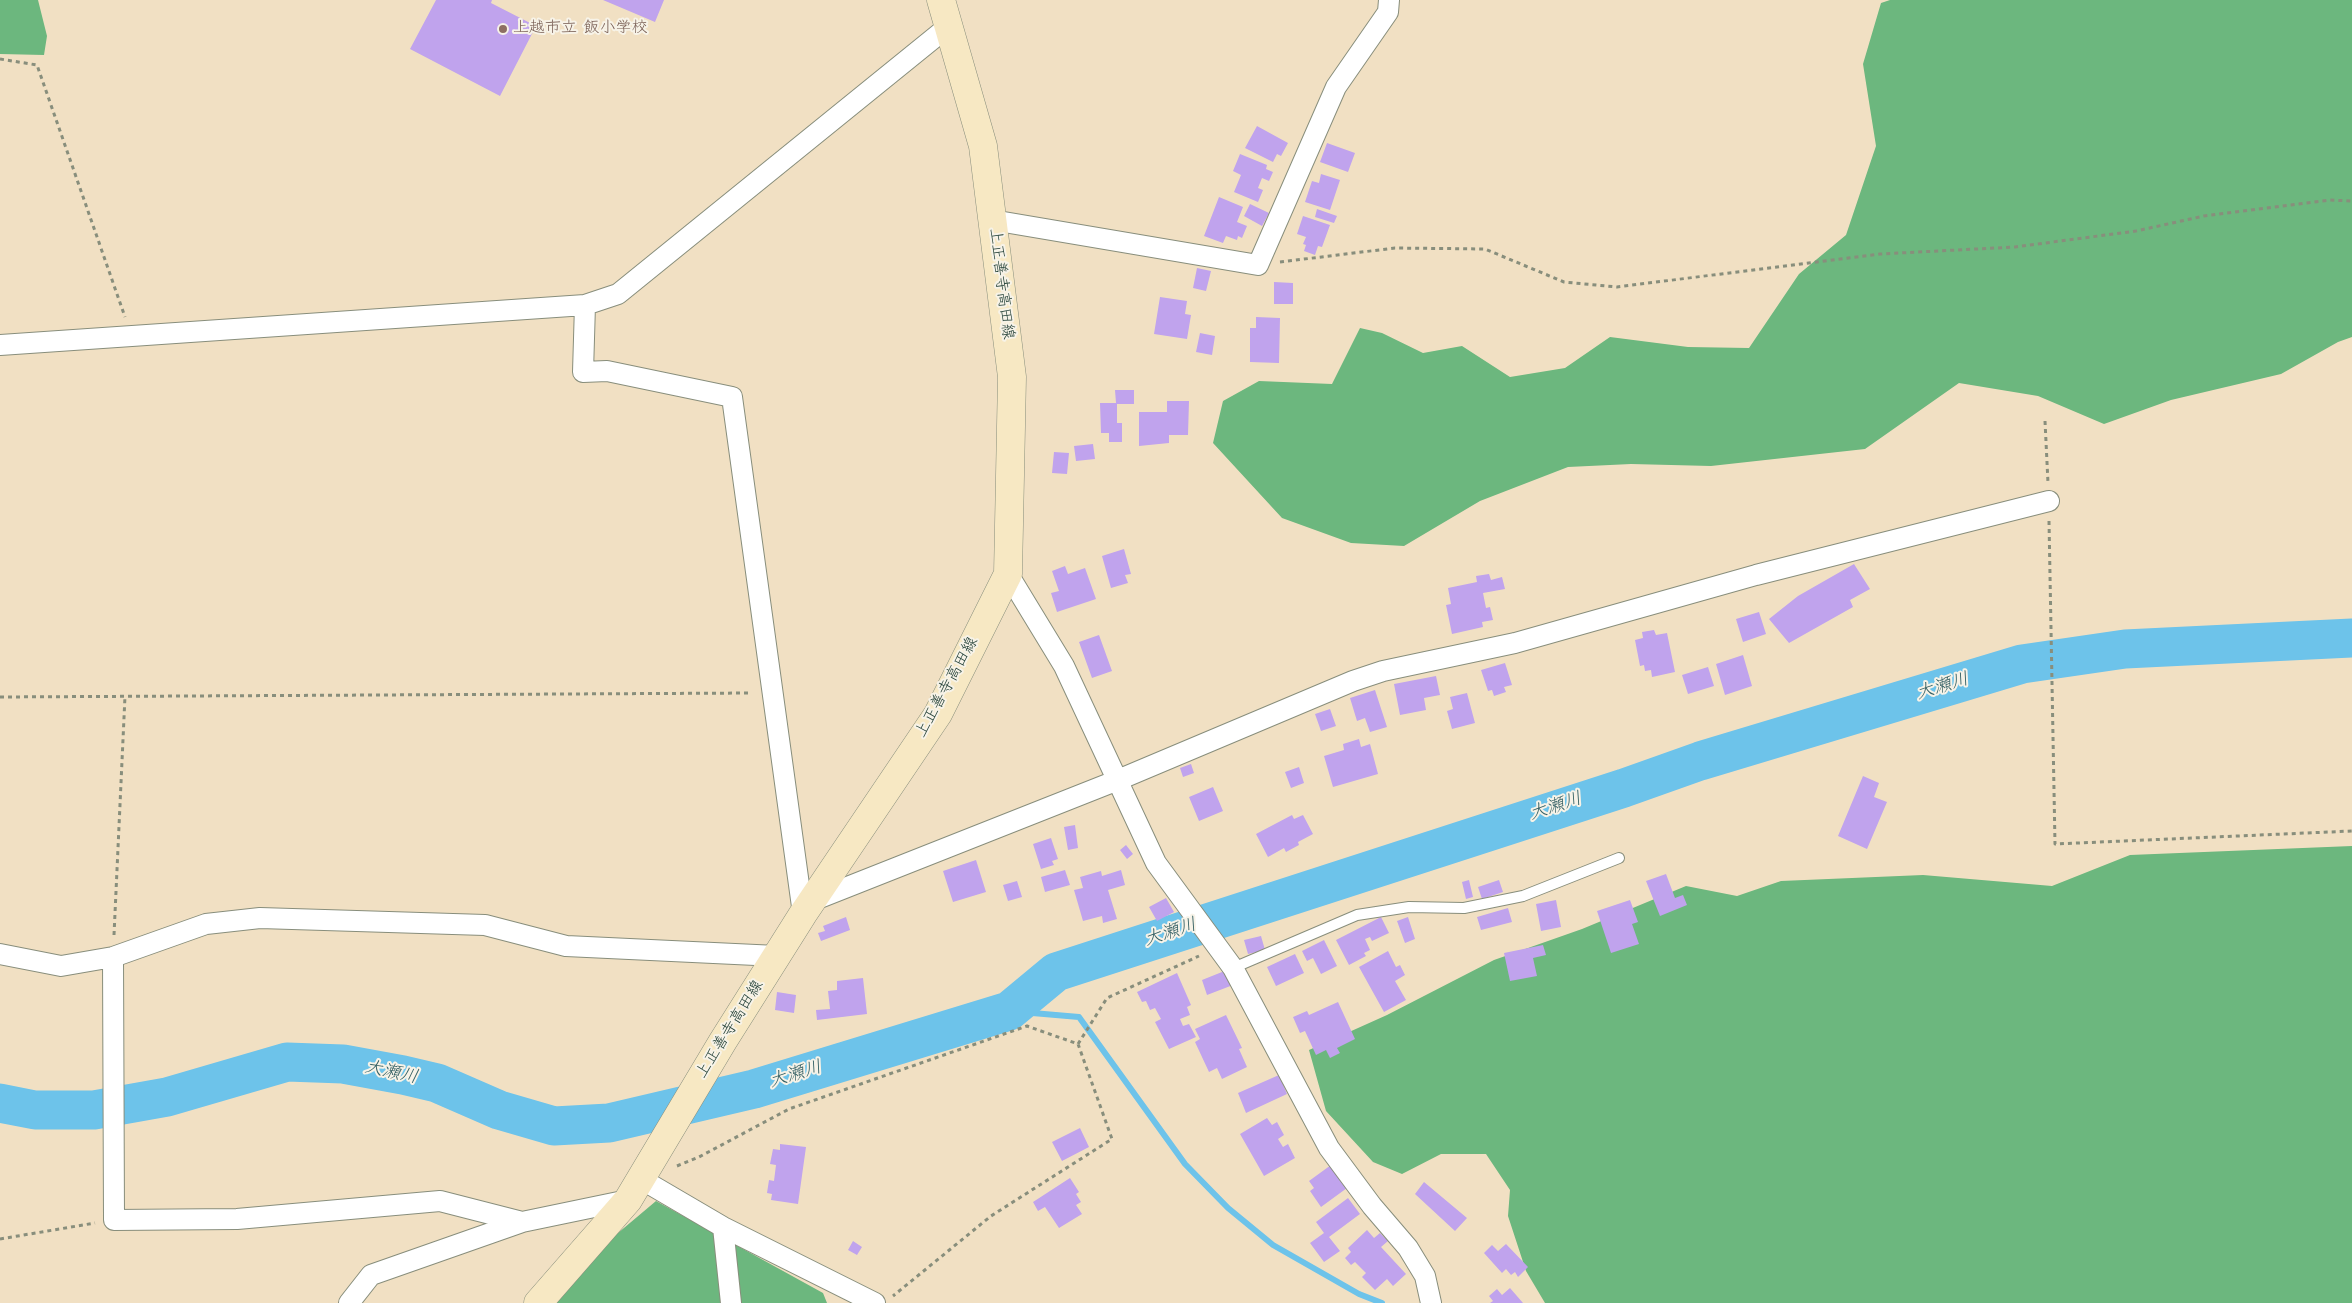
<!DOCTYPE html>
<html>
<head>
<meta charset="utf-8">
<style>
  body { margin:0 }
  canvas { display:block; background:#f1e0c3 }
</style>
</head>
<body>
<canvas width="2352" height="1303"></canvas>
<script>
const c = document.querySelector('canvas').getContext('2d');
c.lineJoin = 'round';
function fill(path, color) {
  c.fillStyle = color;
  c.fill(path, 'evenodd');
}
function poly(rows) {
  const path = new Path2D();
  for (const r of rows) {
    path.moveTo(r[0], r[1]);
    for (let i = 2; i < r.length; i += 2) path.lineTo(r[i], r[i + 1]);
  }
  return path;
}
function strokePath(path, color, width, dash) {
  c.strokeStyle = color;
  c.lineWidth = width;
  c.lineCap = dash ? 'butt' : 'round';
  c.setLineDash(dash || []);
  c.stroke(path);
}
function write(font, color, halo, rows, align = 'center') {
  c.font = font + ' Kalam,"Klee One",sans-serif';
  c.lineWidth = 4;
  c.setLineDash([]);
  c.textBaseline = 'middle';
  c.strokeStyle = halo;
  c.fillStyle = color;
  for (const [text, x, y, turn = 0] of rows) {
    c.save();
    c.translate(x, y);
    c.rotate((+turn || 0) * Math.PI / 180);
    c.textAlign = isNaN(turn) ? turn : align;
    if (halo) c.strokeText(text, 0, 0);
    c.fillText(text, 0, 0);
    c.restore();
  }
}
fill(poly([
  [0,0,38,0,47,36,44,55,0,54],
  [1890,0,2352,0,2352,337,2338,342,2281,374,2171,400,2104,424,2038,396,1959,383,1865,449,1711,466,1631,464,1568,467,1480,501,1404,546,1351,543,1282,518,1213,443,1223,401,1259,381,1332,384,1360,328,1382,333,1423,353,1462,346,1510,377,1565,368,1610,337,1688,347,1749,348,1799,274,1846,235,1876,146,1863,64,1881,3],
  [2352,846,2352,1303,1545,1303,1526,1271,1508,1216,1510,1190,1486,1154,1441,1154,1402,1174,1373,1162,1326,1111,1309,1050,1387,1015,1494,960,1582,929,1686,886,1737,896,1781,881,1923,875,2052,886,2130,855],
  [656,1201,823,1293,827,1303,535,1303]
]), '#6cb77e');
strokePath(poly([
  [1009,1011,1079,1017,1185,1164,1228,1208,1273,1245,1359,1294,1382,1303]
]), '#6dc3ea', 6);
strokePath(poly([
  [0,1103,35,1110,94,1110,167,1097,287,1062,343,1064,403,1075,437,1083,499,1110,554,1126,609,1123,754,1089,1009,1011,1056,972,1624,788,1700,761,2022,664,2125,649,2352,638]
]), '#6dc3ea', 39);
fill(poly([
  [436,0,492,0,491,3,536,26,500,96,410,49],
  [603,0,664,0,655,22],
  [1257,126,1288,143,1281,156,1277,154,1273,162,1245,148],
  [1327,143,1355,153,1348,172,1320,162],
  [1240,154,1267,165,1266,169,1273,172,1269,181,1262,178,1258,188,1263,190,1258,202,1234,192,1241,175,1233,171],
  [1321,174,1340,180,1330,210,1305,202,1312,181,1319,183],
  [1219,197,1243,207,1237,222,1247,226,1242,238,1238,236,1237,240,1226,236,1223,243,1204,236],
  [1250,204,1269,213,1262,226,1244,216],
  [1317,209,1337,216,1334,223,1315,217],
  [1303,216,1330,225,1322,247,1318,246,1315,255,1304,251,1306,245,1303,244,1306,237,1297,234],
  [1197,268,1211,271,1206,291,1193,288],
  [1274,282,1293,283,1293,304,1274,304],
  [1160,297,1187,301,1185,314,1191,315,1187,339,1154,334],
  [1256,317,1280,318,1279,363,1250,362,1250,328,1256,328],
  [1200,333,1215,336,1212,355,1196,352],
  [1115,390,1134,390,1134,404,1117,404,1117,423,1122,423,1122,442,1109,442,1109,433,1101,433,1100,403,1116,403],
  [1167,401,1189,401,1188,435,1169,435,1169,443,1139,446,1139,412,1167,412],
  [1093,444,1095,459,1076,461,1074,446],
  [1054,452,1069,453,1067,474,1052,473],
  [1124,549,1131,574,1125,575,1128,583,1111,588,1102,556],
  [1854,564,1870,589,1850,600,1853,607,1789,643,1769,619,1798,596],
  [1065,566,1068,574,1085,568,1096,599,1057,612,1051,593,1059,591,1052,571],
  [1489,574,1491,580,1502,577,1505,589,1483,593,1486,608,1490,607,1493,620,1482,622,1483,627,1452,634,1446,605,1451,604,1448,588,1477,582,1476,576],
  [1759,612,1766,634,1743,642,1736,619],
  [1654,630,1656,635,1667,633,1675,672,1652,677,1651,670,1645,671,1644,665,1640,666,1635,640,1643,638,1642,632],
  [1099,635,1112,671,1092,678,1079,642],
  [1743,655,1752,686,1725,695,1716,664],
  [1505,663,1512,685,1504,687,1506,692,1494,696,1492,690,1488,691,1481,670],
  [1708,667,1714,686,1688,694,1682,675],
  [1436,676,1440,695,1424,698,1426,710,1400,715,1394,684],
  [1375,690,1387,727,1370,732,1365,718,1357,721,1350,698],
  [1467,693,1475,723,1452,729,1447,711,1453,709,1450,697],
  [1330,709,1336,726,1321,731,1315,714],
  [1359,739,1361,747,1370,744,1378,774,1333,787,1324,756,1344,750,1343,744],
  [1191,764,1194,773,1183,777,1180,768],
  [1299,767,1304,783,1291,788,1285,772],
  [1863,776,1879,783,1874,797,1887,802,1867,849,1838,836],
  [1213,787,1223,811,1199,821,1189,797],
  [1292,815,1294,819,1303,815,1313,834,1298,842,1299,845,1286,852,1284,848,1268,857,1256,834],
  [1075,825,1078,848,1068,850,1064,827],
  [1051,838,1058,859,1052,861,1054,865,1041,869,1033,844],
  [1126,845,1133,854,1127,859,1120,850],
  [976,860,986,892,953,902,943,871],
  [1065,870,1070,885,1045,892,1041,877],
  [1121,870,1125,885,1108,890,1117,919,1103,923,1102,916,1083,921,1074,890,1083,888,1080,877,1101,871,1102,876],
  [1666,874,1675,898,1683,895,1687,905,1660,916,1646,881],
  [1469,880,1473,897,1466,899,1462,882],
  [1499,880,1503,892,1482,899,1478,887],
  [1017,881,1022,897,1008,901,1003,885],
  [1166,898,1174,912,1157,921,1149,907],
  [1556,900,1561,927,1541,931,1536,904],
  [1630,900,1638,922,1632,924,1639,944,1611,953,1597,911],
  [1508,908,1512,922,1481,930,1477,917],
  [846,917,850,930,821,941,818,933,825,931,823,926],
  [1381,917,1389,933,1372,941,1370,937,1365,939,1370,950,1364,953,1366,956,1349,965,1336,940],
  [1408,917,1415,939,1405,943,1397,921],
  [1261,936,1265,950,1248,954,1244,940],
  [1324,940,1337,966,1321,974,1313,958,1307,961,1302,951],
  [1543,945,1546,955,1533,958,1537,976,1510,981,1504,953],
  [1388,951,1396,967,1400,965,1405,975,1395,981,1406,1000,1384,1012,1359,967],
  [1295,954,1304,973,1276,986,1267,967],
  [1227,970,1233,985,1207,995,1202,980],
  [1177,973,1191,1005,1187,1007,1190,1015,1180,1019,1183,1026,1189,1024,1196,1037,1169,1049,1155,1022,1161,1019,1155,1008,1150,1010,1146,1001,1142,1002,1137,992],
  [863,978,867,1014,817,1020,816,1010,830,1009,828,991,837,990,837,981],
  [777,992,796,995,794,1013,775,1010],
  [1338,1002,1355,1039,1337,1048,1340,1053,1330,1058,1326,1050,1316,1055,1305,1031,1300,1033,1293,1017,1307,1011,1309,1015],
  [1226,1015,1242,1048,1239,1049,1247,1067,1222,1079,1217,1068,1209,1072,1195,1042,1200,1039,1195,1029],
  [1279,1075,1287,1094,1246,1113,1238,1093],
  [1267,1118,1272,1125,1277,1122,1284,1135,1278,1139,1283,1147,1288,1144,1295,1158,1264,1176,1240,1134],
  [1080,1128,1089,1147,1062,1161,1052,1142],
  [780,1144,806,1147,798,1204,771,1200,772,1194,767,1193,769,1180,774,1181,776,1165,770,1164,773,1149,780,1150],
  [1331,1165,1347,1188,1321,1207,1310,1191,1314,1188,1309,1181],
  [1070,1178,1079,1192,1076,1194,1081,1202,1076,1205,1082,1214,1059,1228,1045,1207,1038,1211,1033,1202],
  [1424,1182,1467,1218,1455,1231,1415,1194],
  [1348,1198,1360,1214,1329,1237,1340,1251,1324,1262,1310,1243,1324,1233,1316,1222],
  [1367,1230,1374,1238,1380,1233,1388,1241,1381,1247,1406,1274,1393,1286,1387,1279,1375,1290,1362,1277,1366,1273,1355,1262,1351,1265,1345,1258,1351,1252,1348,1248],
  [853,1241,862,1247,857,1255,848,1250],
  [1506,1244,1528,1267,1518,1277,1515,1272,1511,1275,1506,1269,1502,1273,1484,1253,1492,1245,1498,1251],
  [1510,1288,1523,1303,1490,1303,1493,1301,1489,1296,1497,1289,1502,1295]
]), '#c0a3ed');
const lane = poly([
  [1233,968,1357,915,1409,907,1464,908,1523,896,1619,858]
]);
const street = poly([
  [992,220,1258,265,1336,87,1388,12,1389,0],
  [585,305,583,372,607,371,732,397,803,914],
  [0,345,585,305,618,294,950,25],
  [1008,574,1064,666,1156,863,1233,968,1329,1148,1372,1206,1408,1248,1425,1276,1431,1303],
  [812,901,1118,780,1353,681,1383,671,1515,643,1756,575,2049,501],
  [0,954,61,966,113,957,206,924,260,918,485,925,566,946,777,956],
  [113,957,114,1220,237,1219,440,1201,522,1222],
  [641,1179,723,1227,875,1303],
  [723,1227,731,1303],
  [349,1303,371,1275,522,1222,628,1200]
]);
const secondary = poly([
  [538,1303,628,1200,723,1041,803,914,938,714,1008,574,1012,377,983,146,941,0]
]);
strokePath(lane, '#888e7c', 12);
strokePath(street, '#888e7c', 22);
strokePath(secondary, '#888e7c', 29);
strokePath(poly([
  [0,59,37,65,125,317],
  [1280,262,1395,248,1485,249,1564,282,1617,287,1880,254,2015,247,2136,231,2204,216,2330,200,2352,201],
  [2045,421,2048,483],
  [2049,521,2055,844,2352,831],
  [0,697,752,693],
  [114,935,125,696],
  [1078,1044,1107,998,1199,956],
  [677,1166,699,1157,789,1109,1027,1026,1078,1044,1112,1139,991,1216,893,1296],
  [0,1239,95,1223]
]), '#888e7c', 3, [4, 4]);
strokePath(lane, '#fff', 10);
strokePath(street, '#fff', 20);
strokePath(secondary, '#f7e8c3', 28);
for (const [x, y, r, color] of [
  [503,29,5,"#8d6e63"]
]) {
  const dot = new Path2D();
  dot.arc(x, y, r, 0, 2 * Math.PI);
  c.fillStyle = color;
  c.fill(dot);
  strokePath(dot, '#f7f3e8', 2);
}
write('16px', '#785e54', '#f7f3e8', [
  ["上越市立 飯小学校",513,29]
], 'left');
write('16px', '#1f3d34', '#f7f3e8', [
  ["上正善寺高田線",1000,284,83],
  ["上正善寺高田線",948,688,-61],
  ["上正善寺高田線",731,1030,-58]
]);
write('italic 18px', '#325e62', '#f7f3e8', [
  ["大瀬川",1943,688,-17],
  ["大瀬川",1556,808,-18],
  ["大瀬川",1171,934,-18],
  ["大瀬川",391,1074,12],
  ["大瀬川",796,1076,-17]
]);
</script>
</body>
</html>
